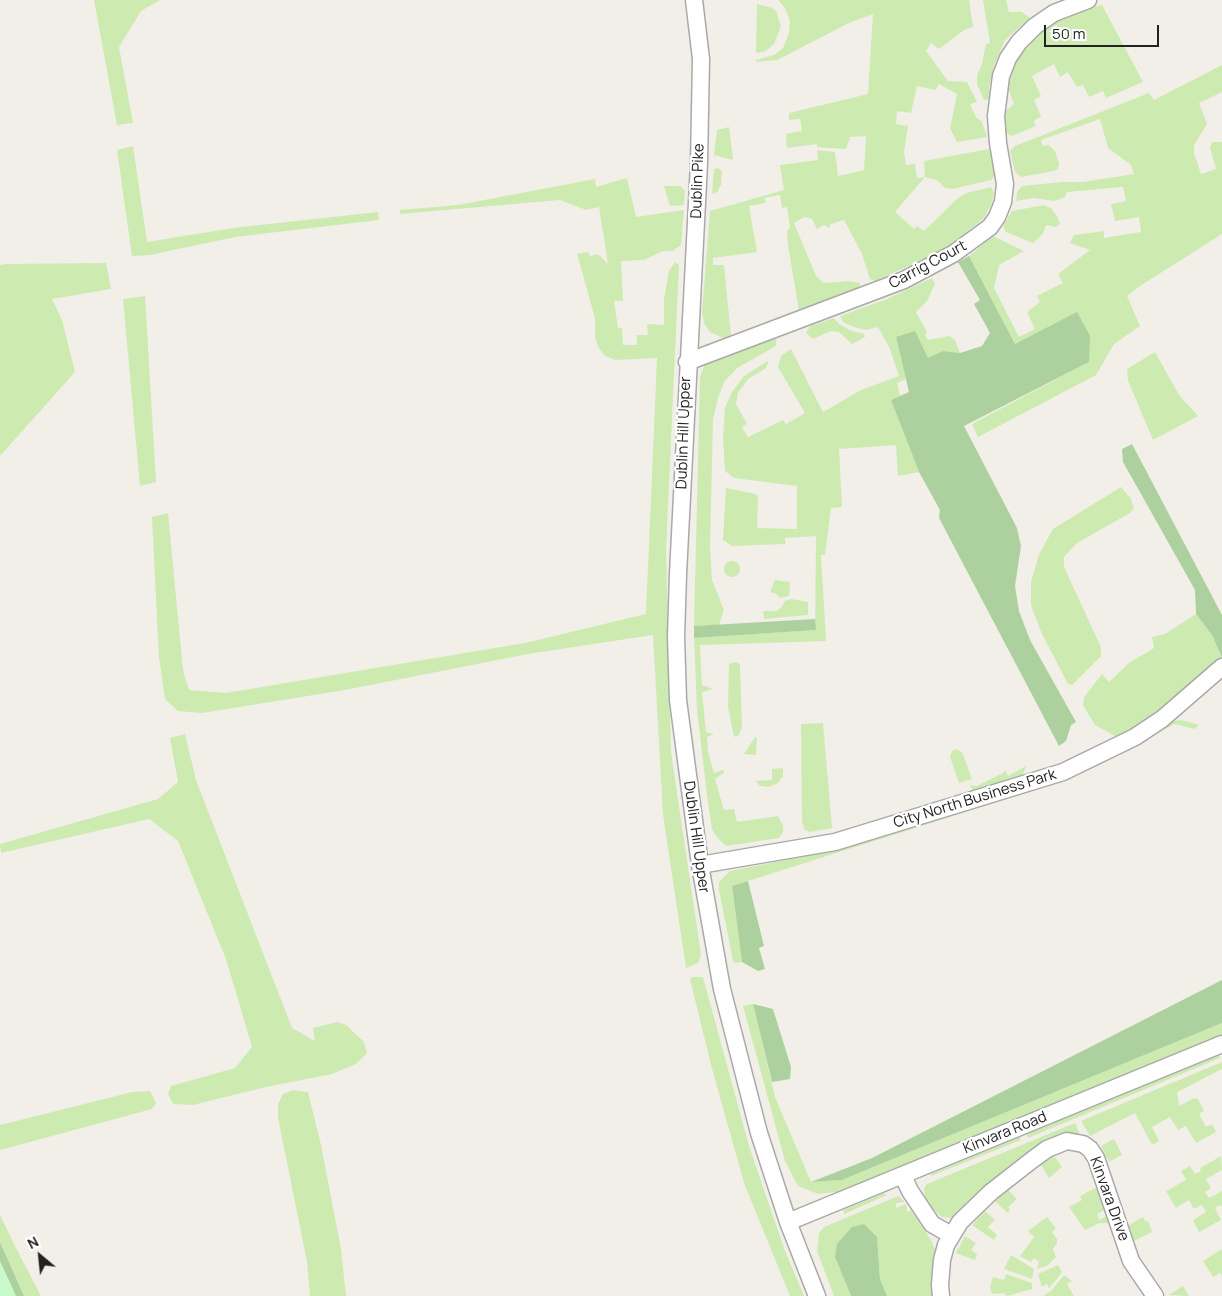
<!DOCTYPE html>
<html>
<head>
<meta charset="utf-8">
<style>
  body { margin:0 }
  #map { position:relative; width:1222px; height:1296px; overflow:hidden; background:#f2efe9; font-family:Manrope,sans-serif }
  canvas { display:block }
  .north { position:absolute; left:15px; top:1231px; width:50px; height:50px; -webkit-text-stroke:4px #fff; paint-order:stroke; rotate:332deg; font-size:14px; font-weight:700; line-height:20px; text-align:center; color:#222 }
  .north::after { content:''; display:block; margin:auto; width:18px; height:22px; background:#222; clip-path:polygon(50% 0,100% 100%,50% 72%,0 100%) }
  .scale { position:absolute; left:1044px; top:25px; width:115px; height:22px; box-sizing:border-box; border:2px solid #222; border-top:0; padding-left:6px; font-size:15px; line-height:18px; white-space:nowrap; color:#222; -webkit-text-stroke:4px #fff; paint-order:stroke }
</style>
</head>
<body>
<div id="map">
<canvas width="1222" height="1296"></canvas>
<div class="north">N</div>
<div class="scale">50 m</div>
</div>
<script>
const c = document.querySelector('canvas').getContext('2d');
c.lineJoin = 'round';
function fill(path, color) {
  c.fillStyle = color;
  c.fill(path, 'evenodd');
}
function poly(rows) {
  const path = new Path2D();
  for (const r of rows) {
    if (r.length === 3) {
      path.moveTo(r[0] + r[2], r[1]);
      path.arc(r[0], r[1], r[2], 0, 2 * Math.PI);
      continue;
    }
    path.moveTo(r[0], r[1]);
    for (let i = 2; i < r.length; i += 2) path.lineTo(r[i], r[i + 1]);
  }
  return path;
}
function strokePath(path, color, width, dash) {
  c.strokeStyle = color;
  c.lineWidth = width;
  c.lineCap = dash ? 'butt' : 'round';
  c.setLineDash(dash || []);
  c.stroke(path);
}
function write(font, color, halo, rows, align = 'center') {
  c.font = font + ' Manrope,sans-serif';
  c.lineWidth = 4.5;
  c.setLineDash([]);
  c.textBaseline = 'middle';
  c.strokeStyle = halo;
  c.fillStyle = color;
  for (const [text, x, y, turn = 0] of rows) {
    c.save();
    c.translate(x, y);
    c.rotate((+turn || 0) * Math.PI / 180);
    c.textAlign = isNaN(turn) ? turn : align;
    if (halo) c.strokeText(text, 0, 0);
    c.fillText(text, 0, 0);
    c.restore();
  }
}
fill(poly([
  [94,0,160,0,141,11,119,47,133,123,117,125],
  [778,0,969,0,973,27,964,30,939,49,931,43,926,51,948,81,967,82,977,102,970,104,976,117,982,122,987,137,957,142,950,128,957,94,939,84,935,90,917,86,911,113,897,111,896,124,908,126,904,152,906,165,915,164,917,178,925,177,924,161,989,149,996,174,991,180,953,189,945,188,937,180,925,177,895,212,914,229,917,226,924,231,957,199,966,193,991,187,994,193,992,203,984,218,951,244,931,256,875,281,870,279,862,254,844,220,831,224,829,228,824,225,817,229,812,219,805,217,794,223,816,276,824,283,848,281,860,283,860,288,799,311,788,245,787,230,790,228,787,207,782,208,780,195,764,198,766,203,749,206,757,252,713,258,713,265,724,265,731,336,723,338,710,332,704,323,702,312,710,211,784,190,780,165,818,160,817,150,835,152,838,176,864,170,866,136,850,137,846,149,817,147,817,144,787,148,786,134,802,131,800,119,789,120,789,113,868,94,873,14,851,22,777,60,756,62,756,60,774,55,783,48,789,33,790,21,785,8],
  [983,0,1006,0,1009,12,1022,12,1030,18,1005,40,994,66,989,87,990,99,984,100,977,84,977,75,982,64,986,44,990,43],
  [757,4,772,8,776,11,781,26,774,44,766,51,756,53],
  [1102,5,1143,82,1106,98,1103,91,1089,97,1083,85,1077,87,1068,72,1060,77,1054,64,1032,76,1041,96,1034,100,1041,116,1034,121,1036,126,1012,136,1006,133,1004,119,1006,111,1014,104,1008,88,1009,83,1015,64,1024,51,1039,34,1059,20,1074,12],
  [1222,65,1222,92,1199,103,1207,124,1194,145,1194,153,1201,174,1216,169,1210,148,1212,142,1222,142,1222,234,1140,286,1127,296,1140,326,1114,344,1096,375,978,437,972,424,1089,362,1077,313,1015,344,969,256,993,236,1024,251,999,265,994,288,1019,337,1035,329,1027,312,1040,302,1037,296,1063,283,1058,274,1090,250,1070,243,1074,235,1104,231,1104,238,1141,232,1139,217,1115,221,1111,204,1126,201,1123,187,1067,192,1065,197,1055,201,1033,198,1016,201,1017,192,1022,186,1062,182,1083,182,1134,174,1131,165,1108,148,1100,119,1041,140,1043,146,1049,145,1055,151,1059,164,1058,169,1054,171,1021,177,1015,172,1010,151,1015,146,1149,93,1154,100],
  [729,127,733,160,714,155,717,130],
  [133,146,147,242,233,228,378,212,379,220,235,237,150,255,132,256,117,150],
  [718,168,722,171,721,185,717,192,712,194,714,169],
  [627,178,636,217,684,210,681,245,673,251,663,251,644,260,621,261,623,301,614,301,618,328,622,328,623,345,637,345,637,335,648,335,647,324,664,325,664,299,669,271,675,262,679,265,666,550,671,752,701,955,698,963,686,968,663,814,653,635,528,654,345,690,202,713,178,711,165,699,159,657,152,517,168,513,183,670,189,690,226,693,525,643,646,614,657,358,616,360,605,356,598,347,595,337,595,318,577,254,588,252,590,256,598,254,608,264,599,207,586,210,560,200,400,214,400,210,458,205,595,179,596,187],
  [664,186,680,186,685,191,684,205,670,206],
  [1044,205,1052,209,1057,216,1060,224,1056,227,1046,225,1043,234,1033,243,1006,232,1003,226,1012,211],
  [106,263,111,289,52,299,62,320,75,372,0,456,0,265,7,264],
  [932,278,935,284,927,301,916,312,927,332,925,335,928,340,950,336,955,340,960,353,943,351,928,359,896,337,906,379,897,383,900,396,891,400,919,472,898,476,896,445,839,449,842,507,831,508,825,555,821,555,826,641,700,645,702,685,713,689,702,692,706,732,714,734,707,737,708,752,714,773,723,770,725,772,715,779,724,810,734,809,737,822,778,816,783,826,783,832,779,838,726,846,716,836,712,829,707,795,697,710,694,638,815,630,816,536,785,538,785,544,732,546,723,540,726,488,756,494,758,497,757,528,797,529,797,486,734,478,725,471,723,436,725,408,732,392,743,377,769,360,766,368,748,379,738,393,736,404,747,424,742,427,748,437,783,420,786,424,805,413,778,367,781,356,791,349,823,412,861,390,899,376,890,349,878,327,866,330,854,327,843,322,840,316,887,299],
  [145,296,156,482,140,486,123,299],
  [834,318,839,324,852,331,864,334,865,337,852,344,839,332,831,331,813,339,806,333,810,326],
  [776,337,776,346,737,368,724,382,718,398,713,419,710,548,712,580,724,610,719,625,694,626,700,377,704,366,710,361],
  [1155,352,1179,395,1198,416,1153,440,1128,381,1127,369],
  [1121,487,1131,499,1134,508,1130,513,1077,543,1064,557,1064,567,1101,647,1101,656,1072,685,1068,684,1041,632,1031,605,1031,582,1039,554,1053,529],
  [732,569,8],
  [775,580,790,582,789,596,779,598,777,594,770,592],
  [791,599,808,602,808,615,764,619,763,611,776,611,781,608,785,601],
  [1196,614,1212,635,1222,658,1172,701,1130,732,1118,738,1095,725,1083,705,1084,697,1102,674,1109,682,1129,663,1154,648,1152,637,1165,634],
  [736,662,740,664,742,727,739,735,734,737,728,707,729,664],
  [1181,720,1199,725,1195,729,1174,724,1121,754,1067,780,732,886,742,962,735,963,733,961,719,890,719,882,730,871,836,850,1120,752,1174,721],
  [823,723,832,828,810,832,805,830,802,822,801,724],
  [185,734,196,780,292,1028,315,1041,313,1028,337,1022,346,1025,364,1042,367,1053,356,1064,332,1074,266,1087,193,1105,173,1104,168,1094,171,1086,235,1068,252,1047,226,959,178,841,149,819,1,853,0,844,158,799,178,782,170,738],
  [755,737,757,738,756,755,744,754],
  [956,749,962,752,972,779,959,783,950,757,952,751],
  [1026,766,1022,777,973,792,970,785,977,786,1003,773,1005,770,1008,776],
  [783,768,783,776,778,783,769,787,760,786,755,781,772,780,772,769],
  [693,977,703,977,749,1146,785,1251,804,1296,790,1296,744,1183,711,1065,690,979],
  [753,1004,775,1097,811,1182,842,1180,1222,1023,1222,1035,839,1193,836,1192,818,1194,798,1186,785,1161,743,1006],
  [1219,1054,1220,1058,1028,1138,1027,1134],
  [1222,1062,1222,1069,1177,1092,1179,1106,1194,1098,1198,1099,1204,1111,1199,1114,1206,1127,1212,1124,1216,1132,1196,1143,1186,1126,1178,1130,1170,1117,1152,1127,1159,1141,1152,1145,1135,1113,1090,1136,1081,1121],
  [293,1090,308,1092,321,1145,341,1249,346,1296,310,1296,307,1262,278,1118,278,1104,283,1094],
  [150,1091,156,1103,152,1109,0,1150,0,1125,132,1092],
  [1075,1123,1081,1137,952,1218,942,1217,928,1205,925,1198,924,1188,927,1184],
  [1020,1137,1021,1140,931,1176,931,1174],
  [1114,1139,1122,1155,1109,1162,1101,1146],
  [1054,1156,1062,1167,1049,1178,1041,1165],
  [1221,1156,1222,1170,1206,1179,1211,1188,1205,1192,1209,1198,1222,1191,1222,1207,1220,1205,1215,1208,1221,1220,1199,1232,1193,1220,1206,1212,1202,1205,1194,1209,1189,1200,1176,1208,1166,1191,1186,1180,1181,1171,1190,1166,1195,1174,1201,1171,1200,1168],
  [1097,1187,1105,1210,1097,1214,1099,1220,1107,1216,1109,1223,1100,1223,1085,1230,1069,1207,1082,1200,1080,1196],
  [1008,1190,1017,1199,1008,1207,1010,1210,1008,1213,995,1201],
  [884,1193,887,1195,844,1214,843,1210],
  [898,1196,905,1202,896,1203,896,1208,906,1204,907,1212,911,1210,931,1240,936,1252,933,1263,934,1296,887,1296,880,1279,877,1237,835,1257,851,1296,834,1296,817,1251,819,1233,824,1227],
  [985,1211,995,1220,988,1227,997,1235,994,1240,972,1225],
  [0,1215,16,1248,41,1296,24,1296,0,1242],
  [1047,1217,1056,1228,1052,1232,1057,1239,1057,1243,1053,1249,1056,1257,1047,1266,1037,1269,1039,1262,1034,1258,1031,1262,1020,1256,1034,1237,1028,1231],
  [1143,1217,1145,1221,1148,1221,1152,1232,1134,1241,1129,1225],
  [965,1236,976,1243,971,1250,977,1254,975,1260,956,1253],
  [1222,1249,1222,1276,1220,1273,1213,1277,1203,1261],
  [1011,1255,1034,1269,1032,1279,1004,1269],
  [1058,1265,1062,1272,1057,1279,1049,1288,1047,1284,1042,1287,1038,1274],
  [1006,1274,1032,1283,1032,1289,1007,1296,1004,1293,992,1294,990,1288,993,1277,1004,1280],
  [1064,1275,1072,1281,1067,1284,1074,1296,1043,1296,1051,1291],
  [1183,1286,1189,1296,1169,1295]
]), '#cdebb0');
fill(poly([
  [969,256,1015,344,1077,312,1090,336,1089,362,964,426,1017,528,1021,546,1015,586,1019,611,1030,640,1076,722,1071,725,1066,741,1059,746,939,518,940,510,919,472,891,400,909,392,896,337,915,331,928,358,943,351,960,353,982,346,990,333,974,304,980,300,958,262],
  [1132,444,1222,615,1222,658,1212,635,1196,614,1195,590,1123,462,1122,449],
  [815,619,816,630,694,638,694,626],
  [748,881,764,946,759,948,765,969,758,971,742,962,732,886],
  [1222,980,1222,1023,842,1180,811,1182,872,1158],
  [753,1004,773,1009,791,1067,790,1079,772,1082],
  [864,1224,877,1237,880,1279,887,1296,851,1296,835,1257,837,1244,852,1227],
  [0,1242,24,1296,7,1296,0,1280]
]), '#add19e');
fill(poly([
  [0,1261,16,1296,0,1296]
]), '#c8facc');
const minor = poly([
  [694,0,701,59,699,163,678,574,676,637,678,700,700,865,722,989,759,1133,788,1222,817,1296],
  [687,362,904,280,953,254,990,227,997,217,1003,202,1005,184,998,143,996,116,1001,76,1008,58,1019,42,1035,26,1054,13,1088,0],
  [700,865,835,842,1063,772,1135,737,1162,719,1222,667],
  [903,1176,910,1191,932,1224,951,1235],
  [788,1222,1222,1044],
  [941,1296,940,1285,942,1260,946,1245,960,1222,991,1192,1032,1160,1047,1149,1067,1141,1083,1144,1090,1149,1096,1158,1131,1261,1155,1296]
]);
strokePath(minor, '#a9a9a9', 19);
strokePath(minor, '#fff', 16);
write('15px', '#222', '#fff', [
  ["Dublin Pike",698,181,-88],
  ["Carrig Court",928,265,-28],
  ["Dublin Hill Upper",684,433,-88],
  ["City North Business Park",975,799,-17],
  ["Dublin Hill Upper",696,837,82],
  ["Kinvara Road",1005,1133,-22],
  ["Kinvara Drive",1109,1199,70]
]);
</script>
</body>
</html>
